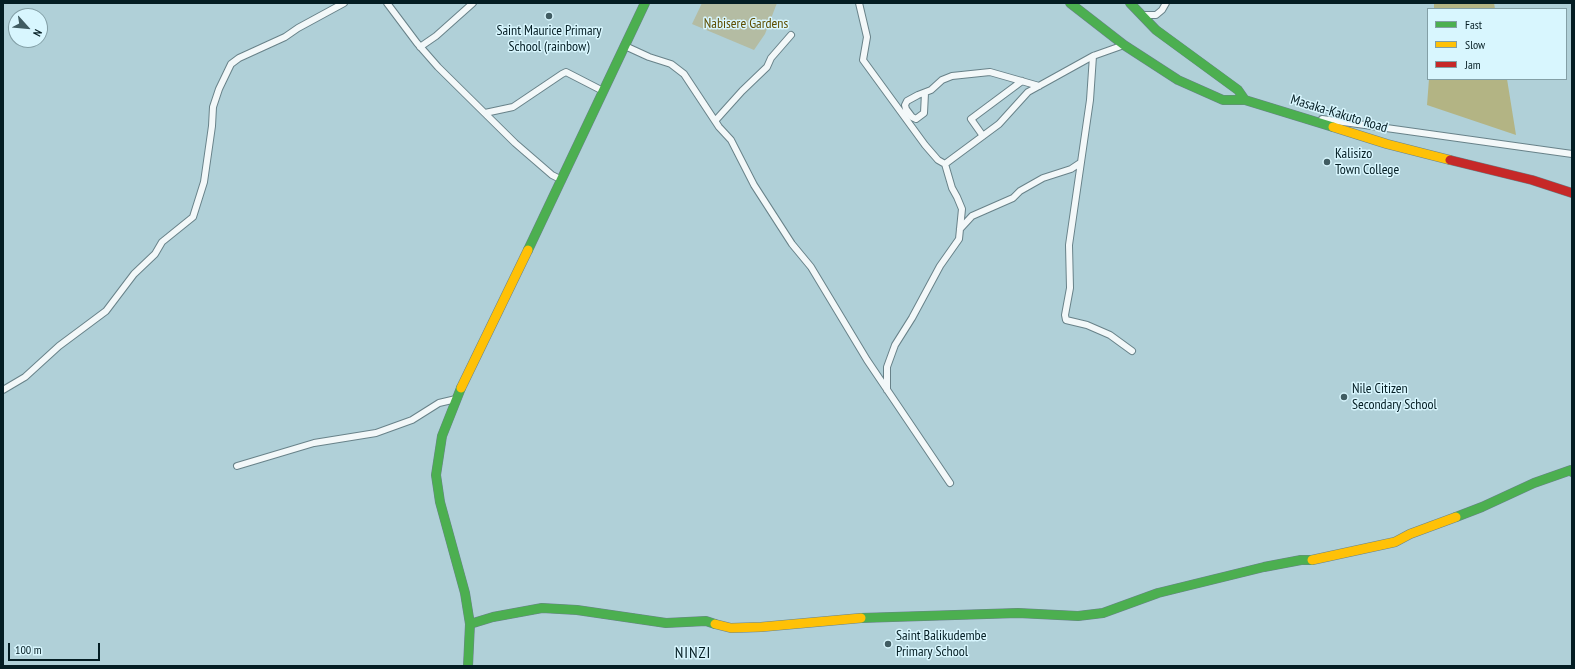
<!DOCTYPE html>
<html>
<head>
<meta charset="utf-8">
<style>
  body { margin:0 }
  #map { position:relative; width:1575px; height:669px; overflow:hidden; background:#b0d0d8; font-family:"PT Sans Narrow",sans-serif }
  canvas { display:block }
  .frame { position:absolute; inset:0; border:4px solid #041d23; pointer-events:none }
  .legend { position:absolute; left:1427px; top:8px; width:140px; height:72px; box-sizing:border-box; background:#d8f6fe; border:1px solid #839fa6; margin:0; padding:5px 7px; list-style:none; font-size:12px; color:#041d23 }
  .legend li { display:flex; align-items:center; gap:8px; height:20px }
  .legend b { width:20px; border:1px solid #839fa6 }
  .north { position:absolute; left:8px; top:8px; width:40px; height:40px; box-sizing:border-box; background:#d8f6fe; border:1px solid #839fa6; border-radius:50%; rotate:117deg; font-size:11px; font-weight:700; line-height:16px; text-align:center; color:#041d23 }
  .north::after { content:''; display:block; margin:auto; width:14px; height:18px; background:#405c62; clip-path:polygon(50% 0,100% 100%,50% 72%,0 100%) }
  .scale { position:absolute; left:8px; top:643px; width:92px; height:18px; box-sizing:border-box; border:2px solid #041d23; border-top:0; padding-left:5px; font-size:12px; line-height:14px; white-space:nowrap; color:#041d23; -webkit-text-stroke:3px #d8f6fe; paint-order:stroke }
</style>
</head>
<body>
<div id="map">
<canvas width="1575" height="669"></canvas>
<div class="frame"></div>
<ul class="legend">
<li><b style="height:5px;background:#4caf50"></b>Fast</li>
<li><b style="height:5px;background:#ffc107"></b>Slow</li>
<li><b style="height:5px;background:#c62828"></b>Jam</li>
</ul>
<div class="north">N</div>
<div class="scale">100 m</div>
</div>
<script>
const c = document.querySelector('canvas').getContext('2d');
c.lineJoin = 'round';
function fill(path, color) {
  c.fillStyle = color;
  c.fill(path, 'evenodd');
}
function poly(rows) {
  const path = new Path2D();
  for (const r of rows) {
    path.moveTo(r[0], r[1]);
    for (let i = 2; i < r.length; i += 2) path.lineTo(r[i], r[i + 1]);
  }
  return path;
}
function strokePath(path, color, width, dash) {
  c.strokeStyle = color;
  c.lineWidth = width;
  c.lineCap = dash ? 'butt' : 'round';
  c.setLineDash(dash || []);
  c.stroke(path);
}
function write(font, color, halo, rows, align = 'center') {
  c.font = font + ' "PT Sans Narrow",sans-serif';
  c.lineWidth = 3;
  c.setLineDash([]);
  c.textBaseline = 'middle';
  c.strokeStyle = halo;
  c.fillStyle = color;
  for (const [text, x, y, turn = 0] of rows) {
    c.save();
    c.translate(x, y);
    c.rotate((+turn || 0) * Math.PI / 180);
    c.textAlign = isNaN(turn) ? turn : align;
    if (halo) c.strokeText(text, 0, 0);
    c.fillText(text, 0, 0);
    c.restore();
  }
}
fill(poly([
  [702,3,777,3,765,34,754,50,692,24]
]), '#b4bca3');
fill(poly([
  [1434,3,1494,3,1495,9,1434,9],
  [1429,79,1507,79,1516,135,1427,105]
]), '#b3b484');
const street = poly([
  [387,3,417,43,438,67,515,143,552,175,562,180],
  [859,3,867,37,863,60,925,145,938,160,945,164,952,188,957,197,962,209,959,239,940,266,912,318,895,345,887,367,887,390],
  [1141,15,1156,15,1162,10,1166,3],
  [1124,45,1093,56,1090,100,1069,245,1070,288,1065,315,1066,320,1087,325,1110,335,1132,351],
  [625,46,649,57,671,64,684,74,719,127,731,140,754,185,792,244,811,267,867,360,950,483],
  [420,47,436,36,473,3],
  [925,93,924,113,916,119,912,117,906,109,905,105,907,101,918,95,931,90,942,80,952,76,990,72,1039,86],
  [485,113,513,107,562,74,566,72,603,91],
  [1322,119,1572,154],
  [715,121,742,91,767,67,771,58,791,35],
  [983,136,971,119,1022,81],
  [945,164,999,124,1028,92,1093,56],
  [960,229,972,216,1013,198,1020,191,1043,178,1071,169,1080,163],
  [3,390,25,377,59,346,106,311,134,274,155,254,162,242,193,217,204,182,212,126,213,107,219,89,231,64,239,58,285,37,298,28,344,3],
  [237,466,314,443,376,433,412,420,439,403,456,399]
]);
const fast = poly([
  [1070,3,1124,45,1178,80,1223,100,1245,100],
  [1130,3,1156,30,1238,90,1245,100,1333,127],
  [528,250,645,3],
  [461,388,442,436,436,475,440,502,465,593,470,624,468,666],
  [1456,517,1482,507,1534,483,1571,470,1572,472],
  [861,618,1018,613,1078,616,1103,613,1158,593,1264,567,1301,560,1312,560],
  [470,624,493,617,542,608,577,610,666,623,706,621,715,624]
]);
const slow = poly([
  [1333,127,1387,144,1450,160],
  [461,388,528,250],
  [1312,560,1395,542,1410,534,1456,517],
  [715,624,731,628,761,627,861,618]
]);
const jam = poly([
  [1450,160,1532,180,1572,193]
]);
strokePath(street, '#688289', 8);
strokePath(fast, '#688289', 10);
strokePath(slow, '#688289', 10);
strokePath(jam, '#688289', 10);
strokePath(street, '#f3f8f9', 6);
strokePath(fast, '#4caf50', 9);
strokePath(slow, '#ffc107', 9);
strokePath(jam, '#c62828', 9);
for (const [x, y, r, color] of [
  [549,16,4,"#405c62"],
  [1327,162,4,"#405c62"],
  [1344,397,4,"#405c62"],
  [888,644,4,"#405c62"]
]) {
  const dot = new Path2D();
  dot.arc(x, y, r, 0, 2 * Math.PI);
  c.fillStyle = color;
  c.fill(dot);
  strokePath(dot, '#d8f6fe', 1.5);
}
write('14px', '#5e4e00', '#d8f6fe', [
  ["Nabisere Gardens",746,24]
]);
write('14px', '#041d23', '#d8f6fe', [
  ["Saint Maurice Primary",549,31,"center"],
  ["School (rainbow)",549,47,"center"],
  ["Kalisizo",1335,154],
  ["Town College",1335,170],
  ["Nile Citizen",1352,389],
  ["Secondary School",1352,405],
  ["Saint Balikudembe",896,636],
  ["Primary School",896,652]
], 'left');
write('14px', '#041d23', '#d8f6fe', [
  ["Masaka-Kakuto Road",1339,114,17]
]);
c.letterSpacing = '1px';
write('16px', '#041d23', '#d8f6fe', [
  ["NINZI",693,653]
]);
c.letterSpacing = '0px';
</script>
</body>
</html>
